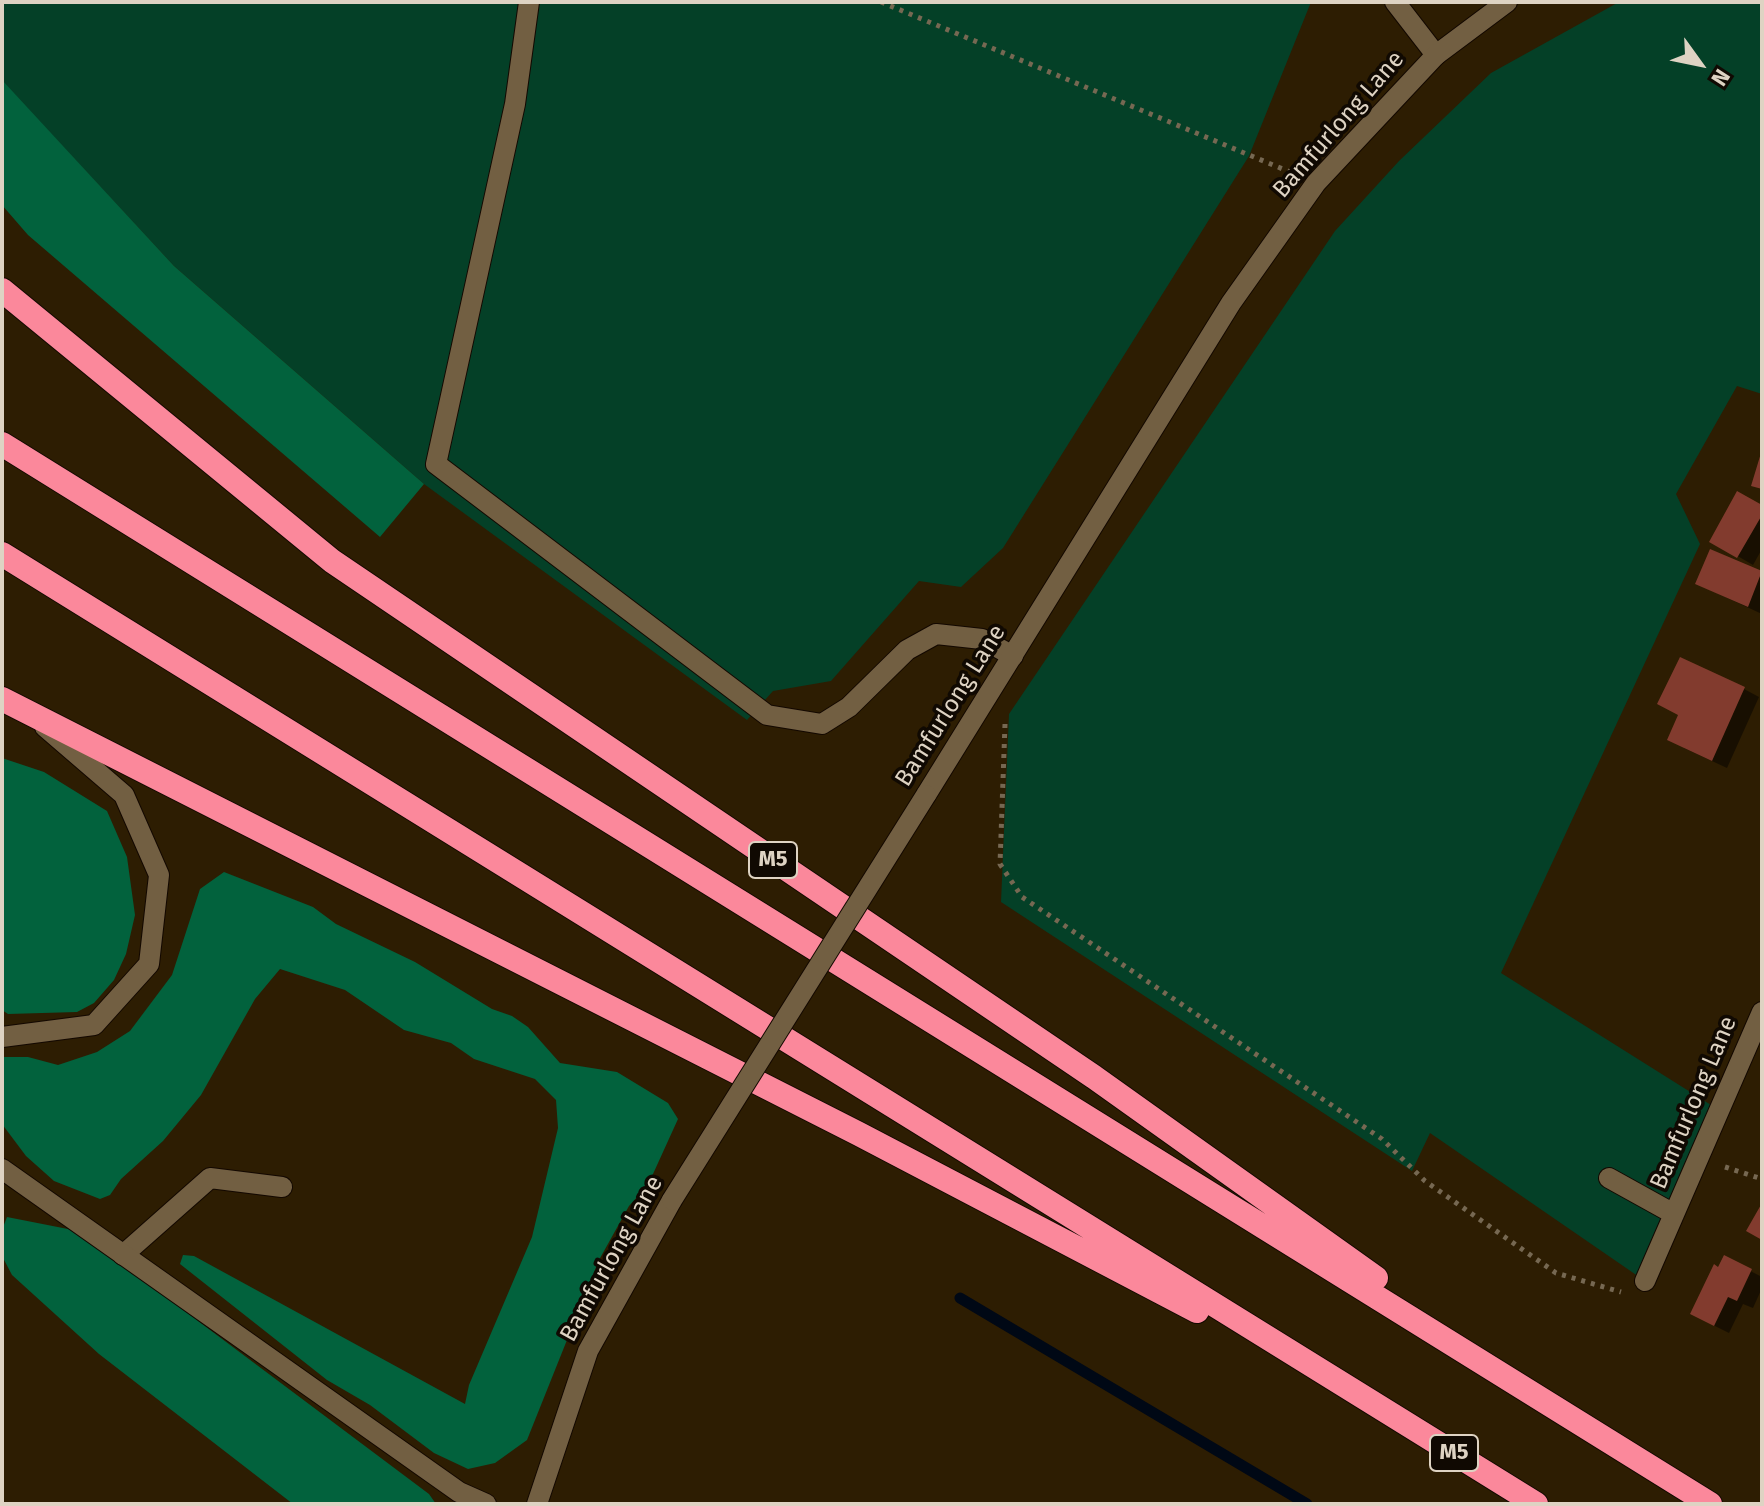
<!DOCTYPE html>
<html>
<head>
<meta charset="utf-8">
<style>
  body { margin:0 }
  #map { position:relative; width:1764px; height:1506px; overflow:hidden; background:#2d1d02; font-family:"Fira Sans",sans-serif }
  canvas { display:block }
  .frame { position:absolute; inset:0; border:4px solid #ded3c3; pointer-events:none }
  .north { position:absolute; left:1660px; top:24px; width:80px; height:80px; -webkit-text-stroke:6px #100902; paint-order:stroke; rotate:123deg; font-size:22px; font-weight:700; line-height:32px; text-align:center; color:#ded3c3 }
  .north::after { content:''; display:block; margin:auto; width:28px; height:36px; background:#ded3c3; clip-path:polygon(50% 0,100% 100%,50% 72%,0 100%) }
</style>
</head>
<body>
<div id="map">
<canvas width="1764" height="1506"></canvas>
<div class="frame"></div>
<div class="north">N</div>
</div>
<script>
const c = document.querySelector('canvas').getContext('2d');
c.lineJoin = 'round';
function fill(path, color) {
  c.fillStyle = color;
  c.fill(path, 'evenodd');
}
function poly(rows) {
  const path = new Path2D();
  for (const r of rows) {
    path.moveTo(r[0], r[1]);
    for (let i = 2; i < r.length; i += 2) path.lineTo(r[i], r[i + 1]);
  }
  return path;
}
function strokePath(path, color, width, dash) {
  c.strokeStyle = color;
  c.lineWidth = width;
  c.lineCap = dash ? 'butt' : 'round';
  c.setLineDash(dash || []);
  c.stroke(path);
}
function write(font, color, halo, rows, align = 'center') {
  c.font = font + ' "Fira Sans",sans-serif';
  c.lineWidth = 7;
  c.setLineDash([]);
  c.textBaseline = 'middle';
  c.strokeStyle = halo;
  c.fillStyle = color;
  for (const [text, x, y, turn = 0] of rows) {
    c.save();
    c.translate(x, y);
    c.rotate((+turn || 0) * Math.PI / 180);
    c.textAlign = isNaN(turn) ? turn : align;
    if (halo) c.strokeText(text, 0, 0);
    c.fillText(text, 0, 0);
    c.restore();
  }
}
fill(poly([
  [2,2,1311,2,1249,156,1003,548,961,587,919,581,831,681,773,691,747,720,424,484,174,266,4,83],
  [1619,2,1762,2,1762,394,1737,386,1676,494,1700,544,1501,973,1719,1110,1645,1281,1430,1133,1412,1171,1001,902,1009,714,1335,231,1399,161,1491,73]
]), '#044027');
fill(poly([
  [2,80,174,266,424,484,380,537,28,235,2,205],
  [2,758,44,772,107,811,127,857,135,915,126,954,114,980,94,1003,77,1012,8,1014,2,1010],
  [224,872,313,907,336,924,415,962,492,1009,512,1016,528,1027,560,1063,617,1072,668,1103,678,1119,648,1185,629,1206,599,1260,527,1440,495,1463,468,1469,434,1453,370,1405,327,1380,180,1264,183,1255,194,1256,465,1404,469,1385,532,1237,558,1128,556,1100,535,1079,474,1059,451,1043,404,1030,345,990,280,969,255,999,201,1095,163,1141,121,1179,110,1195,100,1199,54,1181,26,1156,2,1124,2,1057,28,1057,58,1065,97,1052,130,1031,172,975,200,889],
  [7,1217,78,1231,429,1494,436,1504,293,1504,99,1354,12,1275,2,1256,2,1230]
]), '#02623d');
fill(poly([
  [1762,508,1762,549,1753,565,1712,541],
  [1711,552,1762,574,1762,614,1697,584],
  [1744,689,1759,697,1727,768,1684,748,1680,715],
  [1725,1258,1762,1277,1762,1288,1753,1308,1743,1304,1729,1333,1707,1322]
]), '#0007');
strokePath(poly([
  [960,1298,1307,1504]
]), '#000815', 11);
fill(poly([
  [1761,453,1762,453,1762,489,1751,486],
  [1737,491,1762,505,1762,515,1737,558,1709,542],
  [1710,549,1762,571,1748,607,1695,584],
  [1680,657,1745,687,1712,761,1667,740,1678,715,1657,704],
  [1762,1203,1762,1240,1746,1231],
  [1724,1255,1752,1269,1737,1301,1728,1297,1714,1326,1690,1314,1714,1264,1718,1267]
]), '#823b2e');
const service = poly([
  [529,2,515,104,436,464,767,715,822,724,849,707,907,650,936,634,982,639,1013,656],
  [2,1037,94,1025,149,964,159,875,124,795,45,727],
  [123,1255,210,1178,282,1187]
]);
const minor = poly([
  [1395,2,1436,55],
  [2,1169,459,1492,486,1504],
  [1609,1178,1674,1214],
  [1645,1281,1762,1012]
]);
const tertiary = poly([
  [926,795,1231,303,1316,183,1436,55,1507,2],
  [537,1504,588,1351,672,1200]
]);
const motorway = poly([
  [2,290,332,561,1094,1077,1376,1278],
  [2,444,1710,1504],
  [2,554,1536,1504],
  [2,699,859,1134,1197,1311]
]);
strokePath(service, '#130800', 22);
strokePath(minor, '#130800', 22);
strokePath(tertiary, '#130800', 22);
strokePath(motorway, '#130800', 26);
strokePath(poly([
  [881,2,1290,172],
  [1005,724,1000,864,1022,897,1382,1139,1425,1181,1556,1273,1621,1292],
  [1725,1167,1762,1179]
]), '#766852', 5, [4, 6]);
strokePath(service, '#725f42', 20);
strokePath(minor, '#725f42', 20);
strokePath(tertiary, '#725f42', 20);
strokePath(motorway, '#fb889b', 24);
const tertiaryBridge = poly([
  [672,1200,926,795]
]);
strokePath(tertiaryBridge, '#130800', 22, []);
strokePath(tertiaryBridge, '#725f42', 20);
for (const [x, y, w] of [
  [773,860,48],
  [1454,1453,48]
]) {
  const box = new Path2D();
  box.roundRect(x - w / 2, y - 18, w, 36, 6);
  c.fillStyle = '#100902';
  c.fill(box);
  strokePath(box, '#ded3c3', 2);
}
write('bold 22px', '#ded3c3', null, [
  ["M5",773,860],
  ["M5",1454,1453]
]);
write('24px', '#ded3c3', '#100902', [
  ["Bamfurlong Lane",1339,125,-49],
  ["Bamfurlong Lane",951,706,-58],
  ["Bamfurlong Lane",1694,1103,-67],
  ["Bamfurlong Lane",612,1259,-61]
]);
</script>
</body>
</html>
